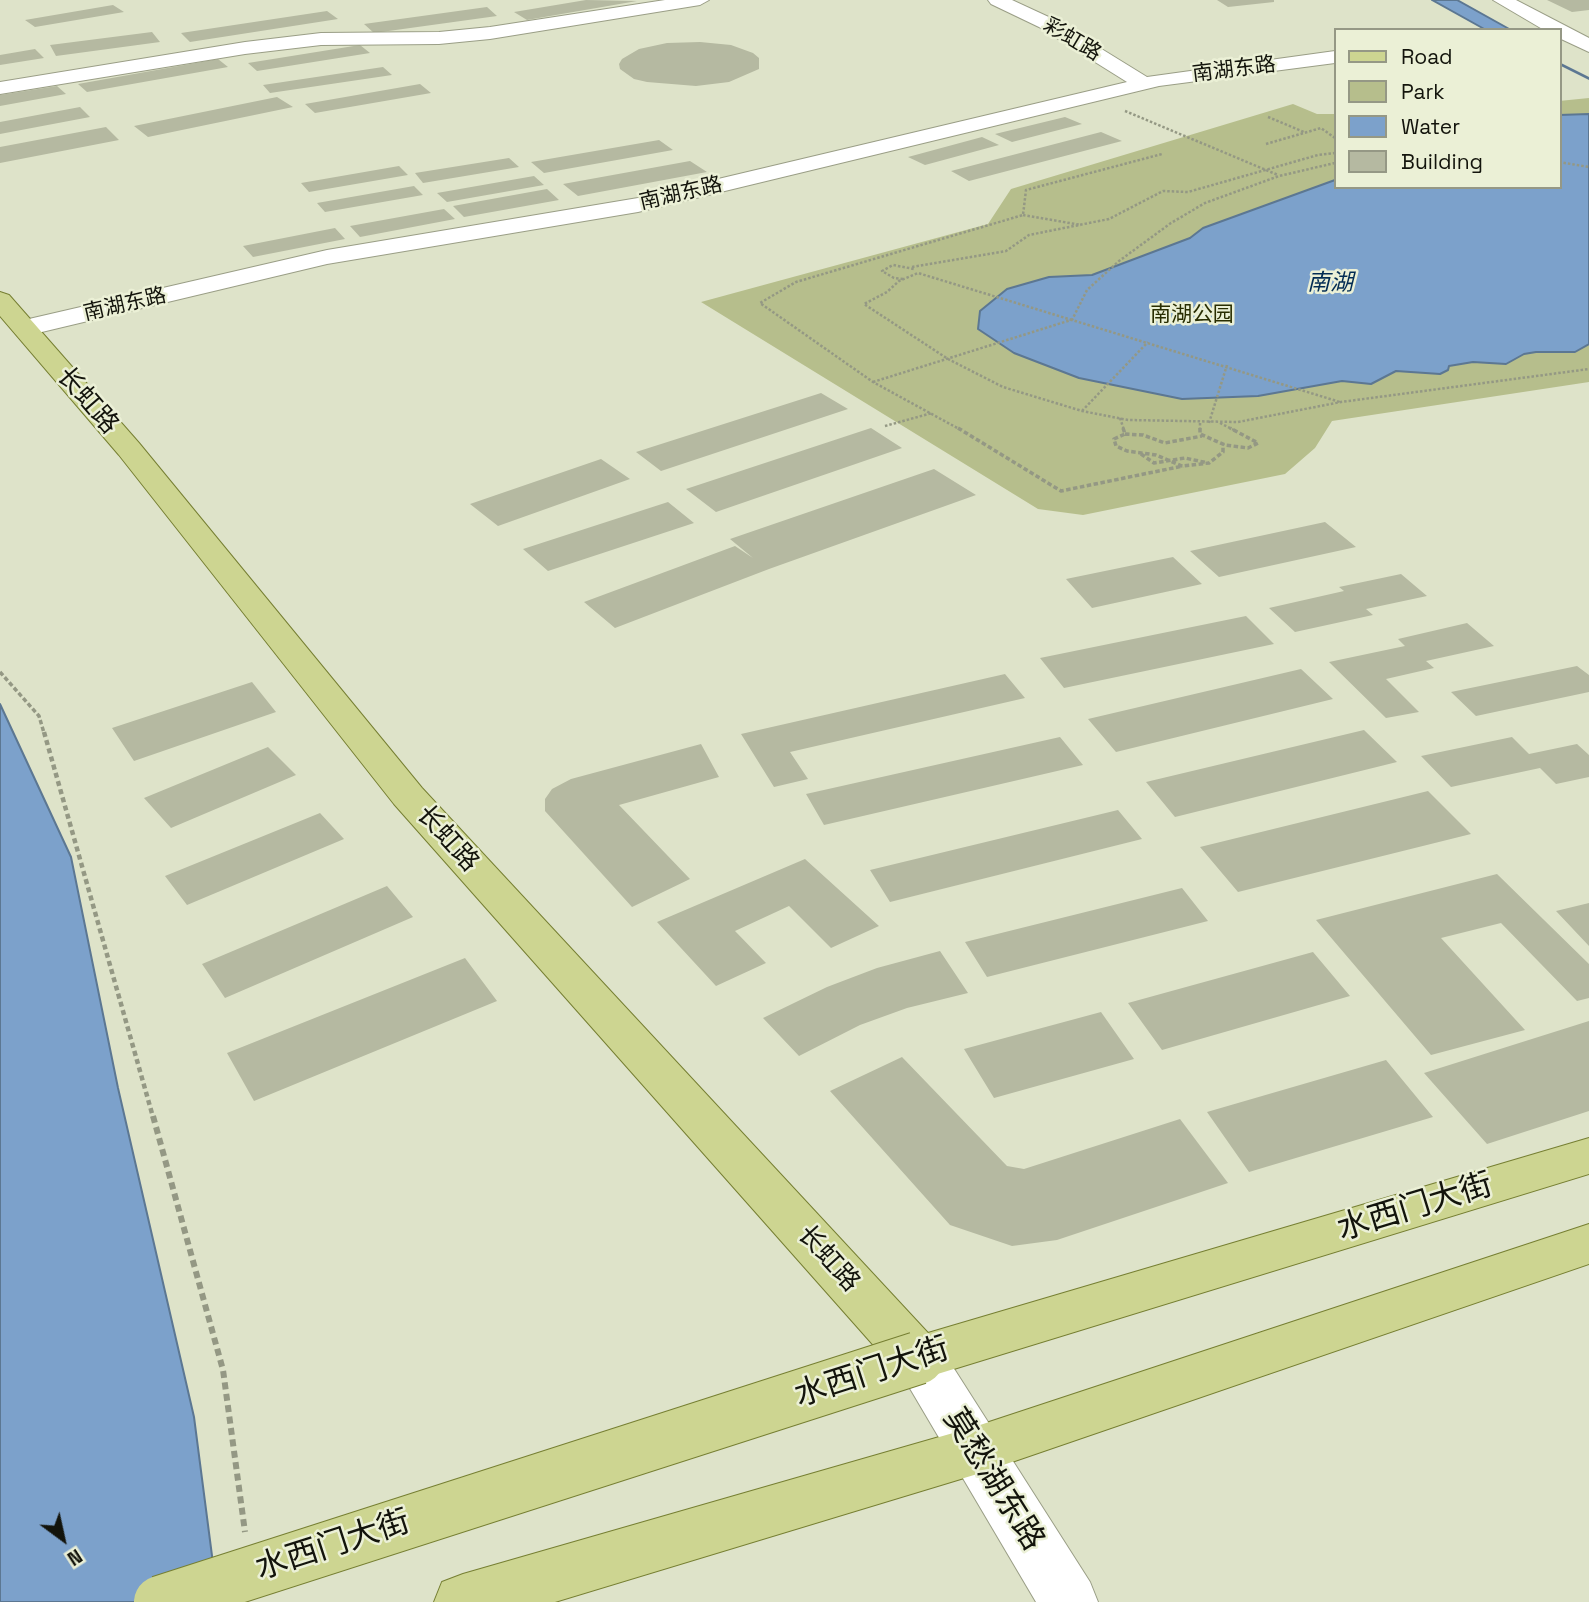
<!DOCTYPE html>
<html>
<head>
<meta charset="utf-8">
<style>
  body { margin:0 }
  #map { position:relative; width:1589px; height:1602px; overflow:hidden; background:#dee3c9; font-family:"Space Grotesk",sans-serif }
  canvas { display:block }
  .legend { position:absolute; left:1334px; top:28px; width:228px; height:161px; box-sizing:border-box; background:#ebf0d6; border:2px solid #959885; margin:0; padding:9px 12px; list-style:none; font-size:21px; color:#13140c }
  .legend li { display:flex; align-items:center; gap:14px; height:35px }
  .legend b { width:35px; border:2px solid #959885 }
  .north { position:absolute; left:28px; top:1504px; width:70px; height:70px; -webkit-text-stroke:5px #ebf0d6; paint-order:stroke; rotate:147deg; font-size:19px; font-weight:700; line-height:28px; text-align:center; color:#13140c }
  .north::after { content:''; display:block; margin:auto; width:24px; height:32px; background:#13140c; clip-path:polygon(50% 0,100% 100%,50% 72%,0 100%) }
</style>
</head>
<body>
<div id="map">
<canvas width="1589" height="1602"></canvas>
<ul class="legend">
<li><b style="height:9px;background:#cdd591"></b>Road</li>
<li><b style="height:19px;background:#b6be8c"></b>Park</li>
<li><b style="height:19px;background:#7ca1cb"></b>Water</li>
<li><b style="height:19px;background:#b5b9a1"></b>Building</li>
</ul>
<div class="north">N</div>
</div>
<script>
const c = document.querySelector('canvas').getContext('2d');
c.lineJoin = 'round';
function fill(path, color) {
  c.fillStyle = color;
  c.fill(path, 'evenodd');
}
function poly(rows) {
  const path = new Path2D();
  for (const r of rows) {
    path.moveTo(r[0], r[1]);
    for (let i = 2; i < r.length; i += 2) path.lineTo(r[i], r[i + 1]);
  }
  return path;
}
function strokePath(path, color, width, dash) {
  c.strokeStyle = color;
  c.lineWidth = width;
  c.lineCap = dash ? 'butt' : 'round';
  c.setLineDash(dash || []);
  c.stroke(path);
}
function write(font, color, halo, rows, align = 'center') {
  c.font = font + ' "Space Grotesk","Noto Sans SC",sans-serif';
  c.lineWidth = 5;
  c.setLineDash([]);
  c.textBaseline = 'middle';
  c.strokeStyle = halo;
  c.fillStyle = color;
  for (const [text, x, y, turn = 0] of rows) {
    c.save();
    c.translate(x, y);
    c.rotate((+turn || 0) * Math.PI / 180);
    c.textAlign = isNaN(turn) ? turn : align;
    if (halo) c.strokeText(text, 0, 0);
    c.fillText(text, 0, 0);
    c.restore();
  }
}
fill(poly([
  [1589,98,1589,382,1332,421,1315,448,1285,474,1083,515,1038,509,701,302,988,224,1011,189,1293,104,1317,114,1335,114,1335,187,1559,187,1559,101]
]), '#b6be8c');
const water = poly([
  [1432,0,1457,0,1511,30,1486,30,1432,0],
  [1589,114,1589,344,1575,352,1536,352,1524,354,1506,364,1473,362,1449,366,1448,370,1440,374,1396,371,1371,384,1342,381,1258,396,1182,399,1079,378,1014,353,978,329,980,311,1007,289,1049,277,1092,275,1190,238,1203,228,1335,180,1335,187,1559,187,1559,115,1589,114],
  [0,704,71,857,118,1088,194,1417,218,1602,0,1602,0,704]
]);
fill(water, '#7ca1cb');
strokePath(water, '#5c7792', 2);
fill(poly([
  [1559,62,1589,77,1589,80,1559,65,1559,62]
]), '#5c7792');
fill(poly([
  [586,0,637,1,527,20,514,12],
  [1217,0,1274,0,1274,2,1228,7],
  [1547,0,1589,0,1589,10,1572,12],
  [113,5,124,12,35,27,25,20],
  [487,7,497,16,374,33,364,24],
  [327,11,338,19,190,42,181,33],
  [152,32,160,42,56,56,50,45],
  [700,42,731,45,753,53,759,58,759,69,729,82,696,86,647,82,634,79,620,69,619,64,622,59,639,49,667,43],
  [360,45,370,53,257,71,248,63],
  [35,49,44,58,0,65,0,55],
  [218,59,228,67,87,92,78,84],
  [383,67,392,75,270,93,263,85],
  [420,84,431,93,315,113,305,104],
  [57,86,66,94,0,106,0,95],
  [277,97,293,107,148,137,134,126],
  [80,107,90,117,0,134,0,122],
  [1065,117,1082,124,1012,142,995,134],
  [106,127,119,140,0,163,0,147],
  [1101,132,1122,141,969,181,951,171],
  [982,137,999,145,925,165,908,157],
  [659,140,673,150,544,173,531,162],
  [509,158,519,167,423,183,415,173],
  [690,161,707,172,578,196,563,184],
  [399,166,408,175,309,192,301,183],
  [534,176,544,185,447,202,437,193],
  [414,186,423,195,325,212,317,203],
  [547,189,559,200,464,217,453,206],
  [444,209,455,219,360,237,350,226],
  [335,228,345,239,253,257,243,246],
  [821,393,848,409,661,471,636,452],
  [871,428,902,448,716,512,686,489],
  [601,459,630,479,498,526,470,504],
  [934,469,976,495,769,569,615,628,584,602,735,546,753,558,730,539],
  [668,502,694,523,548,571,523,549],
  [1325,522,1356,547,1219,577,1190,551],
  [1173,557,1202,584,1092,608,1066,579],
  [1401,574,1427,596,1366,609,1373,615,1295,632,1269,608,1344,591,1339,587],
  [1246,616,1274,644,1064,688,1040,658],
  [1467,623,1494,646,1426,661,1434,668,1386,679,1419,712,1386,718,1329,662,1405,646,1398,639],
  [1577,666,1589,675,1589,692,1476,716,1451,692],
  [1301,669,1333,699,1116,752,1088,719],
  [1005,674,1025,698,790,752,808,779,774,787,741,734],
  [252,682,276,712,134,761,112,728],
  [1364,730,1397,762,1175,817,1146,782],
  [1060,737,1083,765,824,825,806,794],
  [1512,737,1529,754,1577,744,1589,755,1589,777,1556,784,1540,768,1451,787,1421,756],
  [701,744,719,777,619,805,690,879,632,907,545,811,545,799,552,789,571,779],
  [268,747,296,775,171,828,144,798],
  [1428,791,1471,834,1238,892,1200,847],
  [1118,810,1142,839,890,902,870,870],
  [320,813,344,839,187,905,165,876],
  [805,859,879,926,831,948,789,906,735,931,766,963,716,986,657,922],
  [1497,874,1589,964,1589,998,1577,1001,1501,923,1441,938,1525,1030,1431,1055,1316,920],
  [387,886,413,917,225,998,202,964],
  [1182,888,1208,921,987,977,965,942],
  [1589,903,1589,946,1556,911],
  [940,951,968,993,907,1008,860,1025,799,1056,763,1018,827,987,877,968],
  [1313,952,1350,996,1162,1050,1128,1003],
  [465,958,497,1001,254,1101,227,1053],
  [1101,1012,1134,1059,994,1098,964,1049],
  [1589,1021,1589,1111,1487,1144,1424,1073],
  [902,1057,1007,1166,1024,1169,1180,1119,1228,1183,1057,1240,1012,1246,950,1225,830,1091],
  [1386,1060,1433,1117,1249,1172,1207,1112]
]), '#b5b9a1');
const minor = poly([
  [665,0,709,0,700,5,490,39,439,44,321,45,245,54,0,94,0,82,245,42,321,33,439,32,490,27,665,0],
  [988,0,1012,0,1053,19,1147,77,1335,51,1335,63,1159,86,638,212,327,264,25,336,16,334,12,328,16,322,327,250,638,198,1127,82,1039,27,991,4,988,0],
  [1493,0,1516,0,1589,38,1589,52,1559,38,1559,30,1544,30,1493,0],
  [918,1336,937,1342,1090,1582,1098,1602,1036,1602,892,1358,899,1342,918,1336]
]);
const major = poly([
  [0,292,9,295,139,443,422,788,928,1333,1589,1138,1589,1174,918,1380,899,1374,394,804,119,455,0,316,0,292],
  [1589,1224,1589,1264,974,1475,555,1602,434,1602,442,1582,463,1574,974,1427,1589,1224]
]);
strokePath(minor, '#9a9e86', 2);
strokePath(major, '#767f32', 2);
strokePath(poly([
  [1125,111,1278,175],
  [1268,117,1304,132],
  [1266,144,1321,128,1335,138],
  [1559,162,1589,167],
  [1335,163,1279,176,1205,203,1171,223,1119,261,1087,290,1072,320,1340,402],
  [1023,215,1081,225],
  [912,267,1006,251,1029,235,1109,219,1163,191,1188,192,1318,155,1335,153],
  [903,279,894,278,882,271,893,265,914,269],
  [1072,320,918,273,899,281,887,292,864,304,948,359,1003,387,1082,411,1128,420,1238,422,1341,402,1589,369],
  [873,382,1071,320],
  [1082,411,1148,342],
  [1120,418,1124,430],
  [1200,423,1200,430],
  [1209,423,1227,365],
  [1220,423,1234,430],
  [885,426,932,413],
  [961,430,873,382,760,303,796,282,1023,215,1026,190,1162,154]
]), '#949884', 2.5, [2.5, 2]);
strokePath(poly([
  [958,428,1061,491,1183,466],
  [1123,428,1125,434,1114,439,1116,446,1127,451,1156,455,1182,466,1209,463,1223,452,1223,444],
  [1200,428,1200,434,1225,445,1248,448,1258,443,1230,428],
  [1125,434,1143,435,1165,443,1202,436],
  [1141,454,1154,463,1185,458,1208,463],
  [0,672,39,716,44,733]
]), '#949884', 3.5, [4.5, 2.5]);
strokePath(poly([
  [44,732,153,1117]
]), '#949884', 4.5, [5, 3.5]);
strokePath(poly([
  [153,1116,223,1370,245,1532]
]), '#949884', 6, [7, 4.5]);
fill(minor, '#fff');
fill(major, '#cdd591');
const majorBridge = poly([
  [160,1602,918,1358]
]);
strokePath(majorBridge, '#767f32', 54, []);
strokePath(majorBridge, '#cdd591', 52);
write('21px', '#13140c', '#ebf0d6', [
  ["彩虹路",1072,40,31],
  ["南湖东路",1234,70,-7],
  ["南湖东路",681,194,-13],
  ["南湖东路",125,305,-13]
]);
write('21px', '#282d01', '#ebf0d6', [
  ["南湖公园",1192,315]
]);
write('italic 23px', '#022c53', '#ebf0d6', [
  ["南湖",1330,284]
]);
write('26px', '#13140c', '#ebf0d6', [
  ["长虹路",87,401,49],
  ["长虹路",447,839,48],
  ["长虹路",828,1259,48]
]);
write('32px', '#13140c', '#ebf0d6', [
  ["水西门大街",1415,1208,-17],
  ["水西门大街",872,1373,-18],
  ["莫愁湖东路",993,1480,58],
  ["水西门大街",333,1546,-18]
]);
</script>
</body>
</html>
